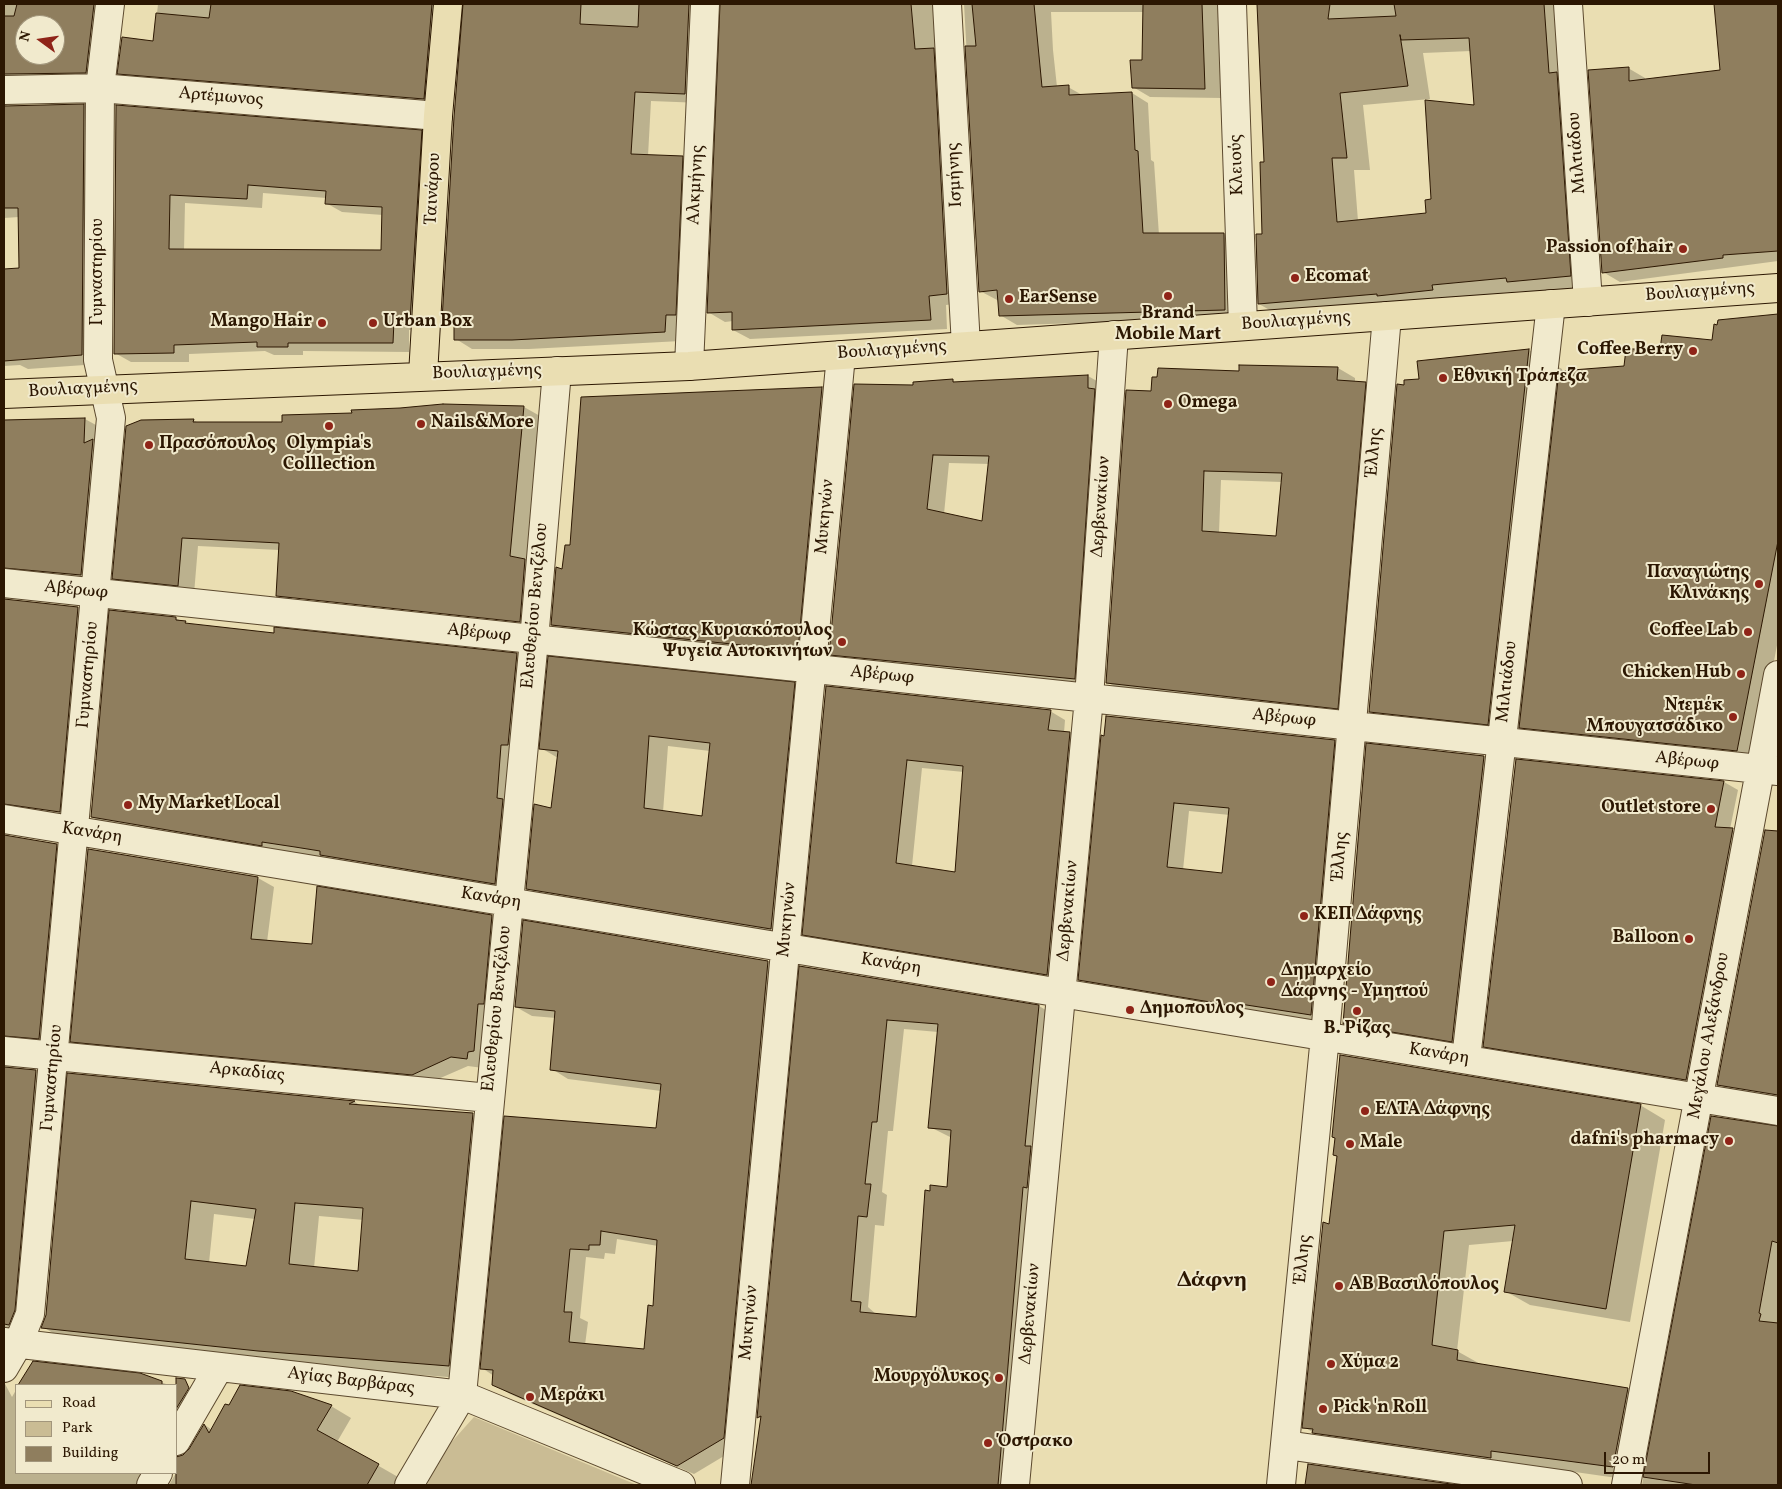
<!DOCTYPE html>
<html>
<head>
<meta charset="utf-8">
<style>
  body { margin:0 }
  #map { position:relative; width:1782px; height:1489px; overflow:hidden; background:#eadeb2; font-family:Vollkorn,serif }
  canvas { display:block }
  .frame { position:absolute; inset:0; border:5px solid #2c1702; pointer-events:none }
  .legend { position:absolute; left:15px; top:1384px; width:162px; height:90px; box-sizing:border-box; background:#f1eacd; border:1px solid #a2967c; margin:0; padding:6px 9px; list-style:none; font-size:15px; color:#2c1702 }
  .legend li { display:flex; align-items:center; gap:10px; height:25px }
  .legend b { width:25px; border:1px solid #a2967c }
  .north { position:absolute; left:15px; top:15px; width:50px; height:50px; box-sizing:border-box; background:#f1eacd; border:1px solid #a2967c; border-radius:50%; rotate:284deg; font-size:14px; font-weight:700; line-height:20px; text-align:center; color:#2c1702 }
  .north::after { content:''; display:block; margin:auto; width:18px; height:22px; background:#8f2418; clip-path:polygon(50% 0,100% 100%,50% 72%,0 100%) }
  .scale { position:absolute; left:1604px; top:1452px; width:106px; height:22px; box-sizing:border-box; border:2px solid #2c1702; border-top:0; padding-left:6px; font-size:15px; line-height:18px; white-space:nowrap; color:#2c1702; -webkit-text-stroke:4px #f1eacd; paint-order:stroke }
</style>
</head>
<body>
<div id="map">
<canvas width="1782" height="1489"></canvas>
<div class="frame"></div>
<ul class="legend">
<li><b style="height:6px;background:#eadeb2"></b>Road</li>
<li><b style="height:14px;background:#cabc94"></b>Park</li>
<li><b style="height:14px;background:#8f7e5e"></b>Building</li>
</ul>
<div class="north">N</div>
<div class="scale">20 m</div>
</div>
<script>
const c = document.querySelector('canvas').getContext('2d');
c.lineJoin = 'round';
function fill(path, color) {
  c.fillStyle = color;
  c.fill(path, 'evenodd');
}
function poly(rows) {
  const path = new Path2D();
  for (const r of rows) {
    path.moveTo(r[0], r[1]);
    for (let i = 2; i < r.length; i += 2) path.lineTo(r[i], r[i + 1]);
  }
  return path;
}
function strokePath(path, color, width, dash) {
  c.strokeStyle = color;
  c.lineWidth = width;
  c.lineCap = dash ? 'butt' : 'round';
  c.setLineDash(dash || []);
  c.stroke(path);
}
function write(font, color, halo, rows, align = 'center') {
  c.font = font + ' Vollkorn,serif';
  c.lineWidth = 4;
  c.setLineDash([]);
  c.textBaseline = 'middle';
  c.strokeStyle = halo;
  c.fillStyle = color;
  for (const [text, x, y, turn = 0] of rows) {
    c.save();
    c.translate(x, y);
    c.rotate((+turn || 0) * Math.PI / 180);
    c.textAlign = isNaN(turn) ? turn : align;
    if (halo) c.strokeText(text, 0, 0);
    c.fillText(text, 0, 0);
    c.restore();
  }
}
fill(poly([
  [474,1417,637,1485,427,1485,439,1456]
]), '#cabc94');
fill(poly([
  [4,4,112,4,102,82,5,100,7,107,84,105,101,115,99,364,28,369,20,365,4,366,4,271,20,269,19,217,4,218],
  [25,25,55,25,55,55,25,55],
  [158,4,452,4,440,108,135,83,119,73,154,42],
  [465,4,710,4,702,103,651,101,648,156,682,157,699,167,681,341,529,349,472,349,456,339,455,326,443,319],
  [722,4,952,4,964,303,946,305,947,329,750,339,733,330,733,321,725,322,708,312],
  [964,4,1218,4,1222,98,1150,97,1133,87,1143,61,1144,12,1051,12,1053,50,1057,87,1068,87,1084,96,1132,93,1148,103,1151,160,1154,162,1159,235,1224,234,1240,244,1242,318,1017,325,1000,315,999,301,980,291],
  [1259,4,1566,4,1593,289,1531,294,1525,291,1454,297,1455,303,1282,317,1259,304,1265,163],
  [1471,51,1476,107,1428,214,1358,221,1354,170,1370,170,1363,105,1430,99,1423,53],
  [1716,4,1778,4,1778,261,1620,282,1603,272,1628,68,1645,78,1645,80,1721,71],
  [117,106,421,132,437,141,426,329,409,330,409,352,303,351,303,355,274,355,265,351,189,354,189,362,131,362,115,353],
  [263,193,326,198,326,203,342,212,383,215,382,251,184,251,185,203,262,208],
  [1778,316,1778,640,1755,761,1539,738,1523,729,1521,743,1404,731,1370,711,1405,386,1529,350,1562,369,1562,372,1626,367,1661,351,1713,342,1719,321],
  [1338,368,1355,378,1355,382,1365,383,1382,393,1354,718,1124,692,1107,682,1153,392,1158,378],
  [1221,480,1282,482,1277,537,1219,533],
  [1088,376,1104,385,1091,688,846,663,830,654,915,386,953,381,957,383],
  [949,463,990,464,984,522,944,514],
  [822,388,837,396,812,659,567,633,552,625,563,570,571,547,582,399],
  [443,405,524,407,540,416,526,561,541,570,536,630,293,605,277,595,279,550,198,546,194,594,130,587,113,578,193,420,199,423,283,424],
  [292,597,526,621,526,624,292,599],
  [85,419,105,430,101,586,8,593,9,600,78,608,98,619,80,823,8,829,9,837,56,845,76,856,59,1050,8,1062,9,1067,36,1071,56,1083,34,1322,4,1333,4,424,38,424,39,420],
  [175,618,190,625,275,635,517,654,534,665,513,893,110,827,92,817],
  [794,684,813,695,790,940,546,899,527,888,553,809,558,758,541,748],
  [668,746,710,751,704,818,663,812],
  [827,687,1050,711,1065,720,1064,733,1070,733,1085,742,1062,983,819,943,804,934],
  [922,768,964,772,956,873,912,866],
  [1102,737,1334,741,1350,750,1326,1023,1095,988,1080,979],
  [1189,811,1230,815,1223,875,1183,870],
  [1367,744,1484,757,1500,766,1468,1050,1360,1032,1344,1023],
  [1517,760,1724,782,1738,790,1730,829,1747,838,1700,1087,1499,1054,1484,1046],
  [1766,831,1778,832,1778,1103,1739,1096,1718,1084],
  [258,878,274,887,267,942,313,945,492,916,508,926,483,1068,468,1066,429,1083,88,1050,72,1041],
  [524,922,768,962,784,971,739,1447,694,1474,510,1394,494,1384,494,1376,482,1368,657,1129,661,1091,568,1079,552,1069,556,1018,532,1016,516,1007],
  [617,1239,658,1246,654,1307,645,1350,585,1345,588,1322,580,1318,586,1257,604,1259,605,1253,615,1254],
  [801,967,1039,1006,1056,1016,1015,1485,752,1485,762,1419,758,1417],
  [904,1029,938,1032,930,1127,952,1138,948,1188,917,1319,877,1315,868,1307,875,1225,884,1226,887,1195,882,1192,888,1131,893,1131],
  [69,1074,355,1102,361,1106,473,1115,497,1128,473,1379,283,1364,66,1341,43,1327,47,1316],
  [214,1214,255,1219,247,1267,209,1263],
  [319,1216,364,1220,360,1273,314,1268],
  [1640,1105,1665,1120,1630,1322,1530,1305,1505,1291,1513,1241,1469,1245,1457,1351,1482,1365,1628,1389,1652,1403,1638,1481,1477,1458,1328,1441,1304,1427,1331,1225,1338,1157,1334,1155],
  [1712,1117,1778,1127,1778,1336,1760,1420,1778,1423,1778,1485,1642,1485],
  [34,1362,140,1375,169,1385,19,1385],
  [4,1382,12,1397,16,1390,16,1473,168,1473,161,1485,4,1485],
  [176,1388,207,1403,180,1452,181,1457,190,1450,205,1425,212,1430,331,1406,351,1418,337,1442,398,1477,394,1484,396,1485,169,1485,176,1473],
  [1309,1465,1442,1484,1444,1485,1306,1485]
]), '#0003');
const building = poly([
  [17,4,94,4,86,73,4,74,4,16,14,16,17,4],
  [25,25,55,25,55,55,25,55,25,25],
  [211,4,432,4,424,99,117,74,122,37,153,41,156,13,209,18,211,4],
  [463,4,581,4,580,24,638,27,639,4,689,4,685,94,635,92,631,154,683,156,676,315,666,315,665,332,512,340,454,340,454,320,442,320,454,117,463,4],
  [720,4,911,4,915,49,934,48,947,294,929,296,931,320,732,330,732,312,707,313,720,4],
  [972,4,1034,4,1042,87,1069,85,1069,95,1132,92,1135,150,1138,151,1143,233,1224,233,1225,310,999,316,997,290,979,292,965,46,976,46,972,4],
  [1143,4,1202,4,1205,89,1132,88,1130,60,1142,60,1143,4],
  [1257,4,1330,4,1328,19,1396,16,1394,4,1544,4,1549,73,1557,72,1571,276,1507,282,1506,278,1432,285,1433,290,1377,296,1377,294,1258,304,1256,234,1262,234,1260,162,1264,162,1257,4],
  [1400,35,1401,40,1469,38,1474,105,1425,100,1431,199,1425,200,1426,213,1337,222,1332,158,1347,158,1340,93,1408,86,1400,35],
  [1714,4,1778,4,1778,251,1723,255,1723,258,1602,273,1588,70,1629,67,1629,81,1720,70,1714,4],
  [84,104,82,355,4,361,4,269,19,268,18,208,4,208,4,106,84,104],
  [116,105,422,130,410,321,394,321,393,343,288,343,288,347,257,347,257,342,174,345,174,353,114,354,116,105],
  [248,185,326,191,325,204,382,207,381,250,169,249,170,195,247,199,248,185],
  [1778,314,1778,541,1737,751,1519,728,1559,371,1624,366,1626,349,1660,349,1662,335,1712,340,1714,324,1717,325,1718,320,1778,314],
  [1529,349,1488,725,1369,712,1397,384,1404,385,1404,380,1419,379,1417,361,1529,349],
  [1239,365,1338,367,1337,380,1366,382,1338,709,1106,683,1126,390,1151,391,1152,377,1157,377,1158,368,1239,371,1239,365],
  [1204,471,1282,473,1276,536,1202,531,1204,471],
  [1088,375,1088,388,1095,389,1075,679,829,655,854,384,913,385,913,382,953,379,953,382,1088,375],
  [933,455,989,456,982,521,927,509,933,455],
  [822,387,798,651,551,625,556,567,562,569,565,545,570,545,581,397,822,387],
  [443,404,524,406,510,556,525,559,520,622,276,596,279,543,182,538,178,586,112,579,126,426,141,420,194,419,193,422,282,422,282,415,352,413,351,410,400,408,443,404],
  [85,418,84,443,93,439,81,575,4,568,4,420,85,418],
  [4,599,78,607,60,812,4,804,4,599],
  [109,610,176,617,176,620,186,621,185,623,274,633,274,627,517,653,508,745,501,745,497,798,503,799,495,884,320,855,320,851,295,847,262,842,262,846,91,817,109,610],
  [548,656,795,682,771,929,526,889,534,804,551,808,558,751,539,749,548,656],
  [649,736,710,743,702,816,644,808,649,736],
  [826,686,1051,710,1048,730,1070,732,1047,975,802,935,826,686],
  [907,760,963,766,955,872,896,863,907,760],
  [1106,716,1335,740,1311,1015,1240,1004,1240,1007,1078,980,1101,735,1104,736,1106,716],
  [1174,803,1229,808,1222,873,1167,867,1174,803],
  [1366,743,1484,756,1452,1042,1343,1024,1366,743],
  [1516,759,1724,781,1715,827,1733,828,1686,1080,1483,1047,1516,759],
  [1765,830,1778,831,1778,1095,1717,1085,1765,830],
  [4,835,57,844,39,1039,4,1036,4,835],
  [88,849,258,877,251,939,312,944,317,886,492,915,484,1004,478,1004,474,1051,468,1052,467,1059,451,1057,412,1075,70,1042,88,849],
  [523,920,768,961,724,1438,677,1466,492,1385,493,1370,480,1369,504,1116,656,1128,661,1084,550,1070,555,1011,515,1007,523,920],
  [601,1231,657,1240,653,1306,648,1305,644,1349,569,1342,572,1312,564,1312,570,1249,589,1250,589,1245,600,1245,601,1231],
  [799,966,1039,1005,1025,1146,1031,1146,1027,1188,1023,1187,998,1485,751,1485,761,1416,757,1418,799,966],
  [887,1020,938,1024,928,1128,951,1130,947,1187,930,1185,930,1191,925,1190,916,1317,860,1312,861,1302,851,1301,858,1216,867,1217,871,1184,865,1184,872,1122,877,1122,887,1020],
  [1340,1055,1641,1104,1606,1309,1504,1292,1515,1225,1444,1231,1432,1345,1458,1350,1457,1360,1628,1388,1613,1467,1491,1451,1491,1458,1312,1433,1313,1429,1302,1428,1323,1222,1329,1224,1337,1156,1333,1155,1335,1138,1332,1137,1340,1055],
  [4,1067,36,1070,15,1310,9,1325,4,1324,4,1067],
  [67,1073,355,1101,349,1104,473,1113,449,1366,258,1351,41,1328,46,1315,67,1073],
  [191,1201,256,1209,246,1266,185,1259,191,1201],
  [295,1203,363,1208,358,1271,289,1264,295,1203],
  [1711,1116,1778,1126,1778,1243,1772,1241,1759,1313,1761,1314,1759,1321,1778,1323,1778,1485,1696,1485,1643,1477,1711,1116],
  [33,1361,140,1373,162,1381,162,1385,18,1385,33,1361],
  [176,1378,185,1379,189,1388,176,1409,176,1378],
  [240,1385,291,1391,332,1405,317,1430,379,1464,367,1485,176,1485,176,1457,183,1455,189,1449,204,1424,209,1433,225,1404,229,1405,240,1385],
  [1308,1464,1458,1485,1305,1485,1308,1464]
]);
fill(building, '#8f7e5e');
strokePath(building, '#2c1702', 1);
const minor = poly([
  [947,4,966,346],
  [1232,4,1243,326],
  [1568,4,1588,302],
  [4,90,100,88,438,116],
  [689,366,705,4],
  [4,583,1778,771],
  [4,819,1778,1111],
  [4,1051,489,1098],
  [1466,1059,1551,304],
  [4,1342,462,1395,681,1485],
  [4,1368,18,1344,30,1314,111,418,98,360,100,88,110,4],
  [176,1441,219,1367],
  [1286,1445,1568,1485],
  [151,1485,158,1473],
  [409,1485,462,1395,534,640,557,371],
  [735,1485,841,355],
  [1015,1485,1089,698,1114,335],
  [1281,1485,1325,1036,1387,316],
  [1626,1485,1778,675]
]);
const major = poly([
  [423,375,438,116,448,4],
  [4,394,689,366,1778,288]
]);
strokePath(minor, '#5c492e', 30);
strokePath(major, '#2c1702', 30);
strokePath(minor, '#f1eacd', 28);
strokePath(major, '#eadeb2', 28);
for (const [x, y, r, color] of [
  [1683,249,5,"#8f2418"],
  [1295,278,5,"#8f2418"],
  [1168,296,5,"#8f2418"],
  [1009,299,5,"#8f2418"],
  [322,323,5,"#8f2418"],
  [373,323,5,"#8f2418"],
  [1693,351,5,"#8f2418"],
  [1443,378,5,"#8f2418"],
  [1168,404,5,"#8f2418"],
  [421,424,5,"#8f2418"],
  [329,426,5,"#8f2418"],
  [149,445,5,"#8f2418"],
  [1759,584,5,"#8f2418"],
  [1748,632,5,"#8f2418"],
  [842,642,5,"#8f2418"],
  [1741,674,5,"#8f2418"],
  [1733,717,5,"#8f2418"],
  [128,805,5,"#8f2418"],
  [1711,809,5,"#8f2418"],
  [1304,916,5,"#8f2418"],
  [1689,939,5,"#8f2418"],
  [1271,982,5,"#8f2418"],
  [1130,1010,5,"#8f2418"],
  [1357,1011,5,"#8f2418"],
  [1365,1111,5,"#8f2418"],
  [1729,1141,5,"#8f2418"],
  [1350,1144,5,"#8f2418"],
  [1339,1286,5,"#8f2418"],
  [1331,1364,5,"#8f2418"],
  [999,1378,5,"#8f2418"],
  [530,1397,5,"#8f2418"],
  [1323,1409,5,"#8f2418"],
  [988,1443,5,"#8f2418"]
]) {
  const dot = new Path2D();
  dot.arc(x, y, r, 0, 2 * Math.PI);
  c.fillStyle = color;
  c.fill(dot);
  strokePath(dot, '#f1eacd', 2);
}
write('18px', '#2c1702', '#f1eacd', [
  ["Αρτέμωνος",221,98,5],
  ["Μιλτιάδου",1578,153,-94],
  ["Κλειούς",1238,165,-92],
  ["Ισμήνης",956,175,-93],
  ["Αλκμήνης",697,185,-87],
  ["Ταινάρου",434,189,-87],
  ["Γυμναστηρίου",99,272,-90],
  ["Βουλιαγμένης",1700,293,-4],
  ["Βουλιαγμένης",1296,322,-4],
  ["Βουλιαγμένης",892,351,-4],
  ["Βουλιαγμένης",487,373,-2],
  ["Βουλιαγμένης",83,390,-3],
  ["Έλλης",1375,452,-85],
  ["Δερβενακίων",1102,507,-86],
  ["Μυκηνών",826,517,-85],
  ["Αβέρωφ",76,591,6],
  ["Ελευθερίου Βενιζέλου",536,606,-85],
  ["Αβέρωφ",479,634,6],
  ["Γυμναστηρίου",89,675,-85],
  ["Αβέρωφ",882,676,6],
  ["Μιλτιάδου",1508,682,-84],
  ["Αβέρωφ",1284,719,6],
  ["Αβέρωφ",1687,762,6],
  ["Κανάρη",92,834,9],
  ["Έλλης",1341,856,-85],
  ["Κανάρη",491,899,9],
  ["Δερβενακίων",1069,911,-85],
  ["Μυκηνών",788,920,-85],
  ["Κανάρη",891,965,9],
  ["Ελευθερίου Βενιζέλου",498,1009,-84],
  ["Μεγάλου Αλεξάνδρου",1710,1036,-80],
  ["Κανάρη",1439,1055,9],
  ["Αρκαδίας",247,1073,6],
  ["Γυμναστηρίου",53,1078,-85],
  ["Έλλης",1304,1259,-84],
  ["Δερβενακίων",1031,1314,-85],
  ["Μυκηνών",750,1323,-85],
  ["Αγίας Βαρβάρας",351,1382,7]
]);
write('bold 18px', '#2c1702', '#f1eacd', [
  ["Passion of hair",1673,249,"right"],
  ["Ecomat",1305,278],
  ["EarSense",1019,299],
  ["Brand",1168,315,"center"],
  ["Mobile Mart",1168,336,"center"],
  ["Mango Hair",312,323,"right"],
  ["Urban Box",383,323],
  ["Coffee Berry",1683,351,"right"],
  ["Εθνική Τράπεζα",1453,378],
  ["Omega",1178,404],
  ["Nails&More",431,424],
  ["Πρασόπουλος",159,445],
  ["Olympia's",329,445,"center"],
  ["Colllection",329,466,"center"],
  ["Παναγιώτης",1749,574,"right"],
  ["Κλινάκης",1749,595,"right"],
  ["Κώστας Κυριακόπουλος",832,632,"right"],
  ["Ψυγεία Αυτοκινήτων",832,653,"right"],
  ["Coffee Lab",1738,632,"right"],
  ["Chicken Hub",1731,674,"right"],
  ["Ντεμέκ",1723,707,"right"],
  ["Μπουγατσάδικο",1723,728,"right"],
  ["My Market Local",138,805],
  ["Outlet store",1701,809,"right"],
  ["ΚΕΠ Δάφνης",1314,916],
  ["Balloon",1679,939,"right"],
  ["Δημαρχείο",1281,972],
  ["Δάφνης - Υμηττού",1281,993],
  ["Δημοπουλος",1140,1010],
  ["Β. Ρίζας",1357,1030,"center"],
  ["ΕΛΤΑ Δάφνης",1375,1111],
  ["dafni's pharmacy",1719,1141,"right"],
  ["Male",1360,1144],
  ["ΑΒ Βασιλόπουλος",1349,1286],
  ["Χύμα 2",1341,1364],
  ["Μουργόλυκος",989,1378,"right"],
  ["Μεράκι",540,1397],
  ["Pick 'n Roll",1333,1409],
  ["Όστρακο",998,1443]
], 'left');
write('bold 22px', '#2c1702', '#f1eacd', [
  ["Δάφνη",1212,1282]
]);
</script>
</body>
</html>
